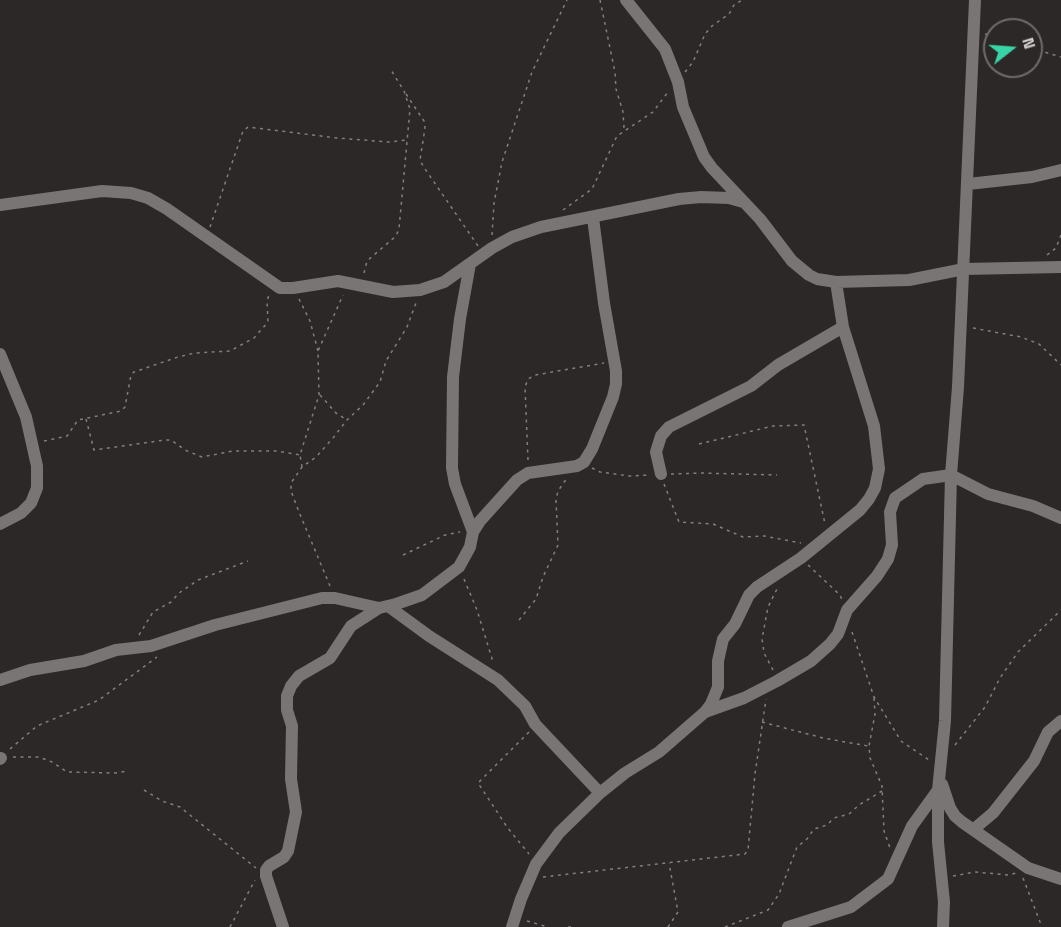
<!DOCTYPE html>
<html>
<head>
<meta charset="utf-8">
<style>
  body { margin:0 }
  #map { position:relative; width:1061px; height:927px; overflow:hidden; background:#2c2828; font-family:"Space Grotesk",sans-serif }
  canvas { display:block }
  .north { position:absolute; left:983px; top:18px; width:60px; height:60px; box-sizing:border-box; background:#2c2828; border:2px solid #706c6c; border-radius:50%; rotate:73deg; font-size:16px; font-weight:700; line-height:24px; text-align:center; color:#d5d3d3 }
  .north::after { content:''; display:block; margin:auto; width:21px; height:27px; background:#38d4a6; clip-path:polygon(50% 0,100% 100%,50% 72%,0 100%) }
</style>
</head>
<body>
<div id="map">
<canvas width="1061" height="927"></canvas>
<div class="north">N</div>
</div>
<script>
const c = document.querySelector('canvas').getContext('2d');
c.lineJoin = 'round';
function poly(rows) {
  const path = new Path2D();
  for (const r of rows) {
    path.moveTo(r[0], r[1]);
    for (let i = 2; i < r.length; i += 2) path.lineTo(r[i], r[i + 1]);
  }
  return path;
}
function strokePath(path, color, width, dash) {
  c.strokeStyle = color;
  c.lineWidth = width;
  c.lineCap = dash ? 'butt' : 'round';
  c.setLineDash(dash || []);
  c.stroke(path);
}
strokePath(poly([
  [600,0,615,72,616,89,623,112,624,128],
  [985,34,995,37],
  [1031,48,1061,57],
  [685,72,693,62,705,34,712,26,729,14,734,5,742,0],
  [406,94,424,121,425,128,420,160,423,166,478,246],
  [563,210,592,189,617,136,653,112,668,92],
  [210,227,243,131,248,127,337,138,389,142,406,140],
  [492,235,494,203,502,162,532,72,567,0],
  [1047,255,1056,248,1061,235],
  [364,273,367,261,396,236,399,229,410,109,404,91,391,70],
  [299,299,310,321,318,351],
  [973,328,1021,337,1039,344,1061,365],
  [320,395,336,413,347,420],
  [86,419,94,450,165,440,171,440,185,450,202,457,233,451,276,451,300,455],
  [44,441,67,436,78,420,121,411,125,407,131,375,134,372,178,357,195,353,230,351,254,338,268,322,267,302,269,294],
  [699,444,773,426,804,425,825,524],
  [528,460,525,387,528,379,535,375,604,363],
  [302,467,300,455,319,395,318,351,343,295],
  [592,468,600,472,629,476,649,475],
  [671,474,701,473,777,475],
  [664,484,679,522,713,524,743,537,764,536,801,543],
  [403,555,445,535,460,532],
  [808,565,840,595,842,600],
  [464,579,477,610,493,662],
  [330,586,299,512,291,491,291,483,302,467,316,457,333,438,347,420,363,405,380,382,386,361,407,327,416,303],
  [519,620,536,599,543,577,558,545,556,500,558,491,567,478],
  [852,632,874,697,901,741,929,760],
  [139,635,153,612,171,602,179,593,198,580,248,561],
  [773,670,764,653,762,639,768,607,778,587],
  [874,698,875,714,869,746,870,758,882,786,884,831,890,848],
  [762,722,823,738,868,746],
  [529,732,478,783,507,827,529,854],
  [955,745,985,707,1000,678,1018,652,1061,610],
  [10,749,37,726,99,700,157,657],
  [13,757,39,757,52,762,67,772,115,773,128,771],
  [144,790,162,801,180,807,256,868],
  [953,876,975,872,1009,875,1016,873],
  [543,877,745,854,748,850,755,774,766,699],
  [1023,878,1042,927],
  [527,921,548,927],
  [230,927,255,880],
  [568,927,572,927],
  [668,927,678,912,669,863],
  [725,927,768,910,779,894,797,847,807,839,814,829,827,825,834,818,849,814,859,805,882,791]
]), '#827f7f', 1.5, [3, 4.5]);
strokePath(poly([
  [626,0,665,49,678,82,683,107,704,157,712,168,760,219,792,261,809,275,817,279,836,282,909,280,964,269,1061,267],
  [968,184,1032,177,1061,170],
  [0,205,102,191,131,193,148,198,167,209,280,288,293,288,338,281,393,292,420,290,444,282,492,248,512,237,541,227,679,199,701,197,729,198,743,202],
  [470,264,460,319,453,377,452,468,455,484,473,532],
  [0,354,26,417,37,466,37,488,31,503,21,513,0,524],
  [661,474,656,452,661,436,669,427,751,386,778,365,843,327],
  [388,606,429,636,498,680,525,706,535,724,600,793],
  [0,680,30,670,84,661,116,650,151,646,215,625,322,598,335,598,379,608,396,604,422,595,459,567,470,547,473,532,480,521,517,480,528,473,577,466,584,462,592,449,613,397,616,384,616,371,604,303,593,218],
  [705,712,711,704,718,687,718,661,723,639,735,624,749,595,757,587,801,558,860,510,869,499,875,488,879,469,874,426,843,327,836,282],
  [0,759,1,758],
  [942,784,950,808,955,816,962,822,1028,868,1061,879],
  [974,829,993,813,1034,761,1048,732,1061,721],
  [283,927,266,876,266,870,269,866,284,857,288,851,296,812,291,779,292,726,287,710,287,696,291,686,299,676,330,658,351,626,379,608],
  [512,927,521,899,536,864,559,833,600,793,625,773,659,752,705,712,744,698,777,681,811,661,830,644,838,634,847,610,877,576,888,559,892,545,890,512,895,498,923,479,951,475,988,494,1033,506,1061,518],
  [788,927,851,907,888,879,912,826,938,790],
  [943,927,944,902,938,842,938,790,945,721,951,475,958,387,975,0]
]), '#7a7575', 12);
</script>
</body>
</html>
